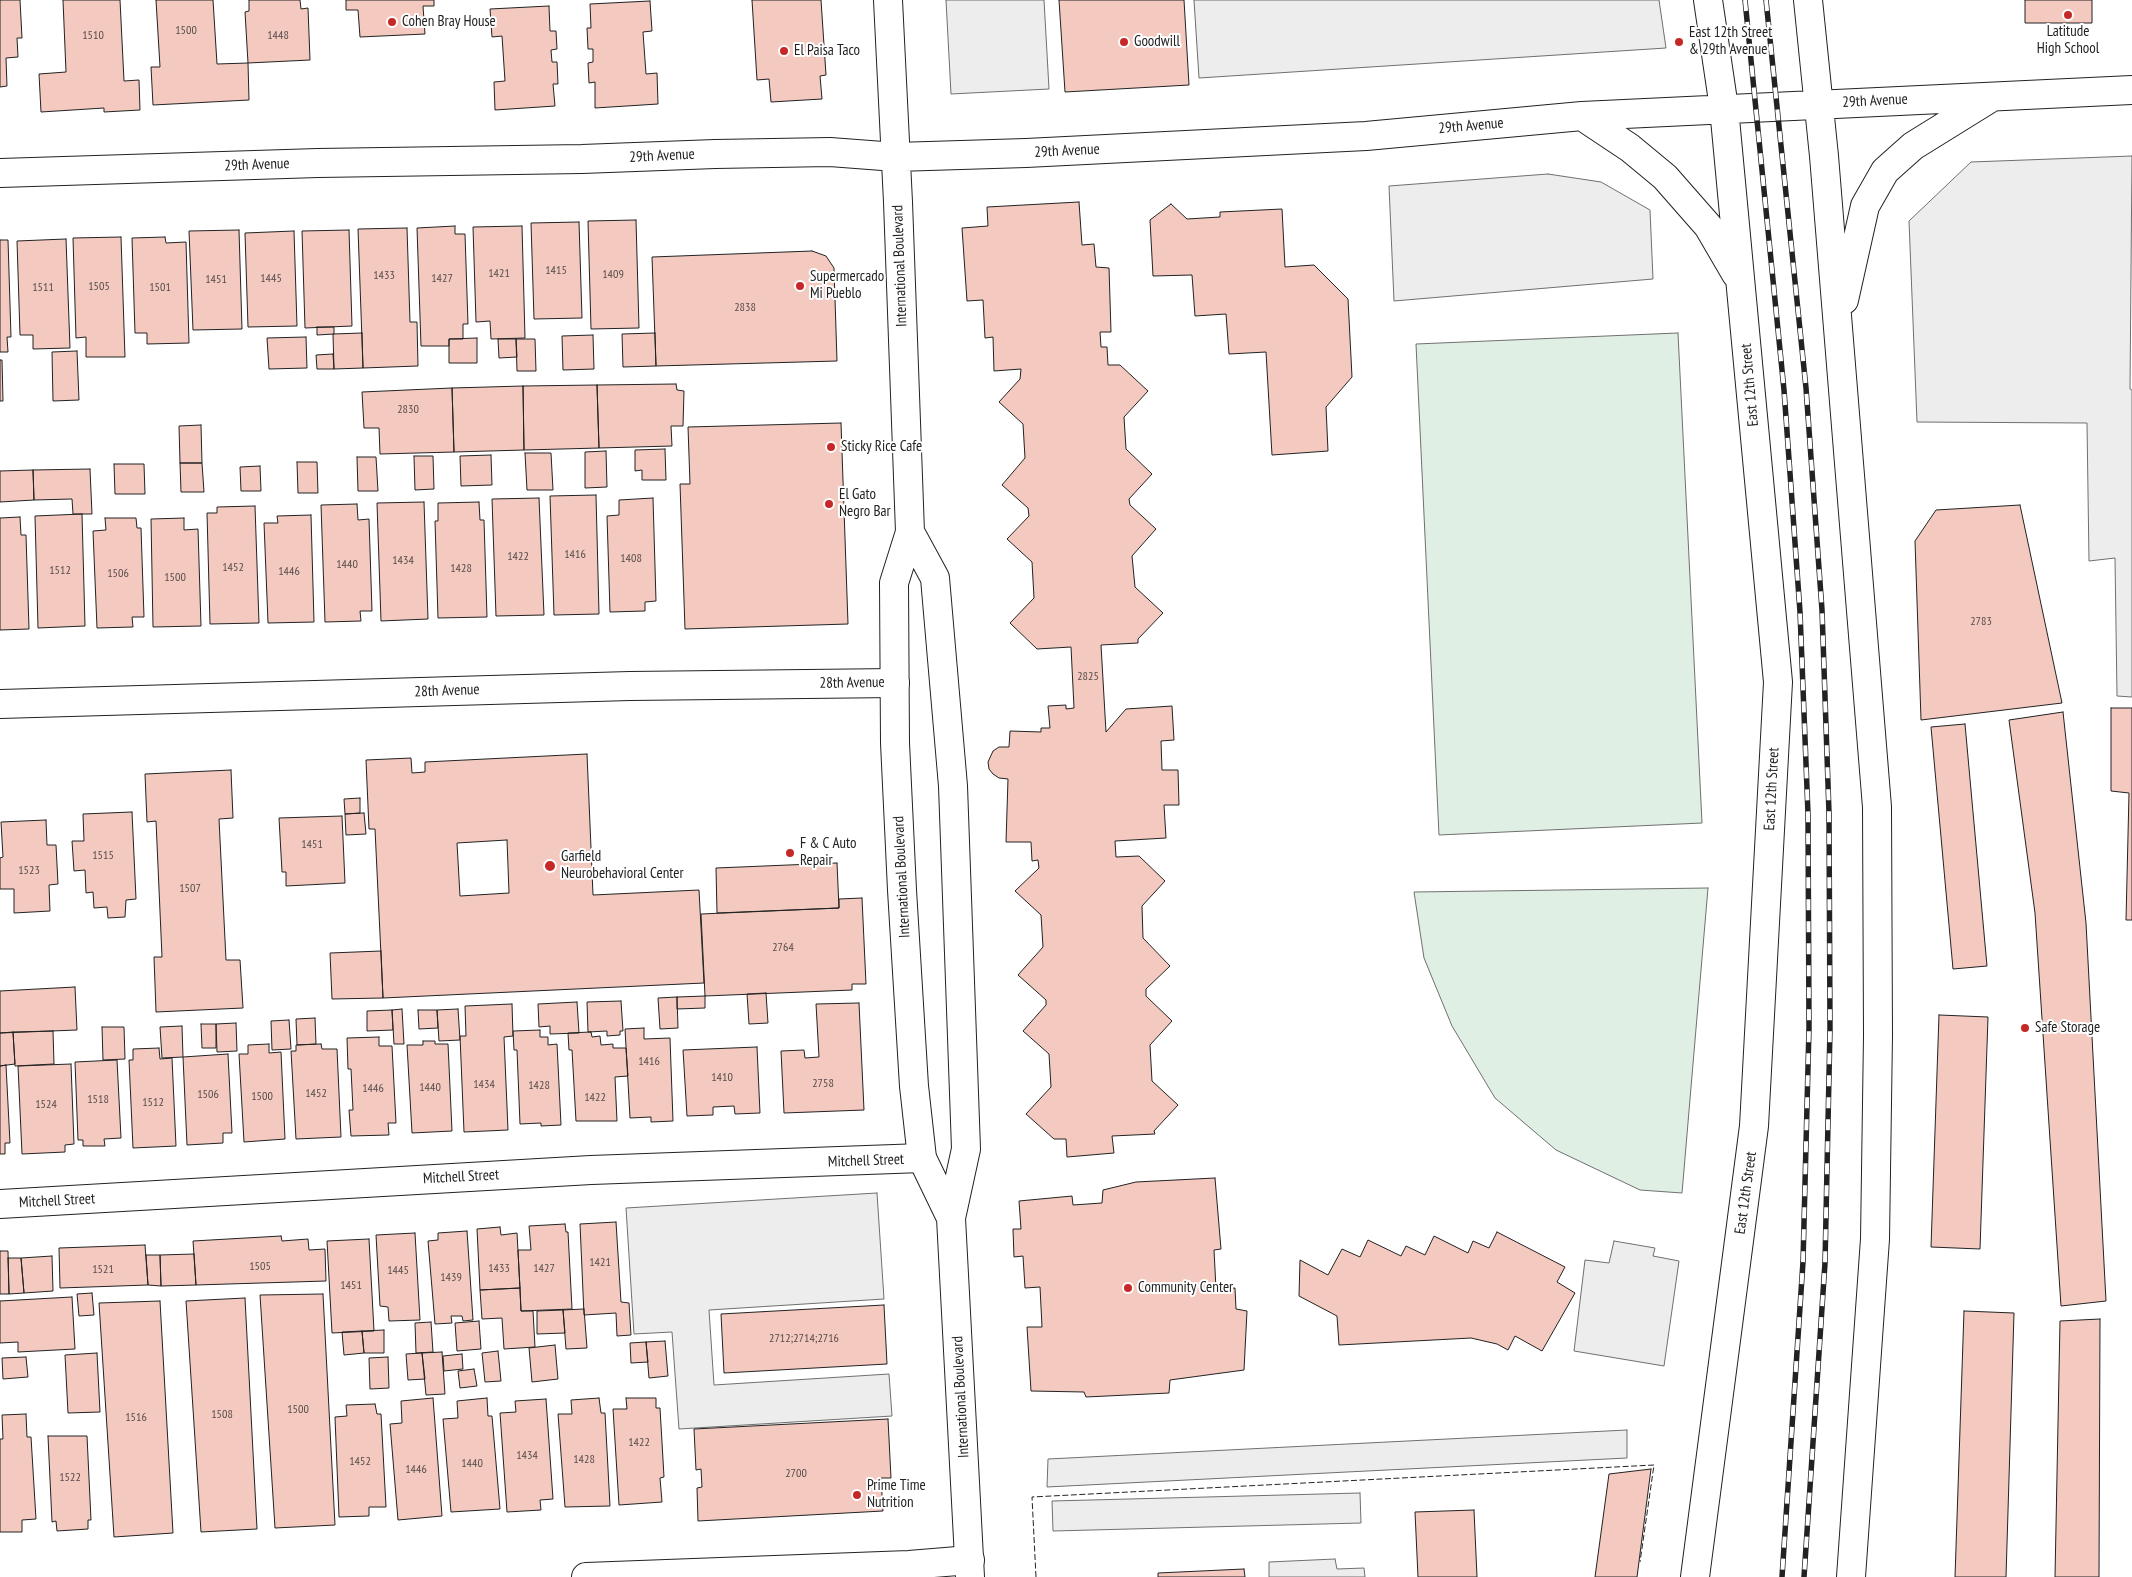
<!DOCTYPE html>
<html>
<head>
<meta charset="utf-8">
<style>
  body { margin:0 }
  canvas { display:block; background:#fff }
</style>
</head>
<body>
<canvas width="2132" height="1577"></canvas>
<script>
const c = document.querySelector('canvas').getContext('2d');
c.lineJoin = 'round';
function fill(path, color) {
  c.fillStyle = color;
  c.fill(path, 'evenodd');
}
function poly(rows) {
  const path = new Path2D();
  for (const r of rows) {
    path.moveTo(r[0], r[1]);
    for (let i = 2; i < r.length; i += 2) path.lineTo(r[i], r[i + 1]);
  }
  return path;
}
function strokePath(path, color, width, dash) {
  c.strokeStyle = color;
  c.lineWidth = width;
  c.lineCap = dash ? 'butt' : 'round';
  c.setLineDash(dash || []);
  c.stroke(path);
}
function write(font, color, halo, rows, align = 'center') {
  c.font = font + ' "PT Sans Narrow",sans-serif';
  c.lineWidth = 4;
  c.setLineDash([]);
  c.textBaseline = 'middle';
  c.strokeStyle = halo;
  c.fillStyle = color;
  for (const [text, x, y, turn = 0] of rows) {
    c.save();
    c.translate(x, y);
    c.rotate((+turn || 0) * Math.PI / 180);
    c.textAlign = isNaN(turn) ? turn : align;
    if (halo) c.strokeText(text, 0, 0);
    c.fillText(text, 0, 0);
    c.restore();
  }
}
const green = poly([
  [1678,333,1702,823,1439,835,1416,344,1678,333],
  [1708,888,1682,1193,1640,1190,1556,1150,1495,1098,1452,1026,1424,958,1414,892,1708,888]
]);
fill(green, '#e0efe3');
strokePath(green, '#6f6f6f', 1);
const parking = poly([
  [946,0,1044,0,1049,89,951,94,946,0],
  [1194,0,1659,0,1666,48,1199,78,1194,0],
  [2132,156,2130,389,2132,390,2132,697,2117,696,2115,558,2089,561,2087,423,1917,422,1909,221,1971,162,2132,156],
  [1548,174,1601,182,1650,210,1653,279,1394,301,1389,186,1548,174],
  [877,1193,884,1299,709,1310,714,1385,889,1374,892,1416,679,1429,672,1332,634,1334,626,1208,877,1193],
  [1614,1241,1655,1248,1653,1256,1679,1261,1664,1366,1574,1351,1585,1260,1609,1263,1614,1241],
  [1627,1430,1627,1458,1047,1487,1048,1459,1627,1430],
  [1360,1493,1361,1523,1053,1531,1052,1501,1360,1493],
  [1335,1559,1337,1569,1364,1568,1365,1577,1269,1577,1269,1562,1335,1559]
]);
fill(parking, '#ededed');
strokePath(parking, '#6f6f6f', 1);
const building = poly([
  [0,0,20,0,22,38,17,38,18,57,6,58,7,86,0,87,0,0],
  [63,0,120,0,124,81,139,80,140,110,104,112,104,108,41,112,39,74,66,72,63,0],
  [156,0,213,0,217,64,248,63,249,100,153,105,151,67,160,67,156,0],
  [249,0,300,0,301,9,308,8,310,60,248,63,245,12,249,11,249,0],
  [346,0,434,0,434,6,423,6,425,34,360,37,358,10,346,10,346,0],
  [752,0,821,0,826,75,820,76,822,99,771,102,769,79,757,80,752,0],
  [1059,0,1184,0,1189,85,1065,92,1059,0],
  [2025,0,2092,0,2092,23,2025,23,2025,0],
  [650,1,652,31,643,32,646,74,657,73,658,104,595,108,595,82,589,83,588,63,593,62,593,49,588,49,587,28,591,28,590,4,650,1],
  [549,6,550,31,556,31,557,49,551,50,552,62,557,62,558,84,553,84,555,106,495,110,494,82,505,81,502,36,492,37,490,9,549,6],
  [1079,202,1082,245,1094,244,1096,267,1109,268,1111,332,1100,332,1101,347,1107,347,1108,365,1120,365,1148,391,1124,417,1126,449,1152,474,1129,499,1130,505,1156,529,1132,556,1135,587,1163,613,1138,639,1138,643,1101,645,1106,732,1126,709,1172,706,1174,740,1161,741,1162,770,1178,770,1179,805,1164,805,1166,838,1115,841,1116,857,1139,856,1165,881,1142,906,1143,938,1170,966,1146,989,1146,996,1172,1021,1150,1045,1152,1081,1178,1105,1154,1131,1155,1134,1112,1136,1114,1153,1067,1157,1066,1139,1054,1139,1026,1114,1051,1087,1049,1054,1023,1031,1046,1005,1046,1000,1018,975,1043,947,1041,915,1015,891,1039,868,1038,860,1032,861,1031,842,1006,842,1008,779,999,778,993,774,989,769,988,762,993,751,999,747,1009,747,1010,731,1041,732,1041,728,1050,728,1048,706,1066,705,1066,709,1074,708,1071,647,1037,649,1010,623,1034,598,1032,562,1007,539,1029,516,1028,508,1002,485,1025,458,1023,424,999,402,1020,379,1021,369,994,371,993,337,985,338,983,300,967,301,962,228,988,226,987,207,1079,202],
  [1171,204,1187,219,1220,217,1220,212,1282,209,1285,267,1314,265,1348,299,1352,377,1326,407,1328,451,1272,455,1266,352,1229,354,1226,314,1195,316,1192,275,1153,276,1150,220,1171,204],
  [636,220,639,328,591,329,588,221,636,220],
  [579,222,582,318,534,319,531,223,579,222],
  [455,226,455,234,465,234,468,324,463,324,463,339,449,339,449,346,421,346,417,228,455,226],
  [522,226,525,338,491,339,490,321,476,322,473,227,522,226],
  [407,228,410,322,417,322,418,366,363,368,358,229,407,228],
  [239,230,242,329,193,330,189,231,239,230],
  [349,230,352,326,305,328,302,231,349,230],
  [294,231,297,326,248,327,245,233,294,231],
  [121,237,125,357,86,357,86,337,76,338,73,238,121,237],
  [165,237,166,243,186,242,189,343,147,344,147,333,135,333,132,238,165,237],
  [66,239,70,348,33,349,33,335,20,335,17,241,66,239],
  [0,240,8,240,11,337,7,337,8,352,0,352,0,240],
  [812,251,826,256,834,268,837,361,656,366,652,257,812,251],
  [317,327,334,327,334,334,317,335,317,327],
  [362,333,363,368,334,369,333,334,362,333],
  [655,333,656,366,623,367,622,334,655,333],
  [593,335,594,369,563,370,562,336,593,335],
  [306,337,307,368,269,369,267,338,306,337],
  [477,338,477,363,449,363,449,339,477,338],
  [498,339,516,339,517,357,499,358,498,339],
  [516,339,535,339,536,371,517,371,516,339],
  [77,351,79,400,53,401,52,352,77,351],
  [333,354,334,369,317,369,316,355,333,354],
  [0,360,2,360,3,401,0,401,0,360],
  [676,384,677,390,684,391,683,426,671,426,672,446,599,448,597,385,676,384],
  [597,385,599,448,524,450,523,386,597,385],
  [523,386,524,450,454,452,452,388,523,386],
  [452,388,454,452,380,454,379,428,364,428,362,392,452,388],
  [841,423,848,624,685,629,680,484,690,484,688,427,841,423],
  [201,425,202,463,180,463,179,426,201,425],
  [665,449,666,480,642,480,642,470,635,471,635,450,665,449],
  [606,451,607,487,585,488,585,452,606,451],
  [525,453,551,453,553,490,527,490,525,453],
  [491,455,492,485,461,486,460,456,491,455],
  [414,456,433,456,434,489,415,490,414,456],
  [357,457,376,457,378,491,358,491,357,457],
  [297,462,317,462,318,493,298,493,297,462],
  [180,463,202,463,204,492,181,492,180,463],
  [114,464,144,464,145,494,115,494,114,464],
  [260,466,261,491,241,491,240,467,260,466],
  [90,469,92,514,73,514,72,499,34,500,33,470,90,469],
  [33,470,34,500,0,502,0,471,33,470],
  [596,495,599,614,554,615,550,496,596,495],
  [539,498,544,615,496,616,492,499,539,498],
  [653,498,656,601,645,602,645,611,610,612,607,516,619,515,619,500,653,498],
  [424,502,428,619,381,621,377,503,424,502],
  [479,502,480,520,484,520,487,617,438,618,435,521,438,521,438,503,479,502],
  [357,504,358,520,369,519,372,611,360,611,361,621,325,622,321,505,357,504],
  [2020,505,2062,703,1921,720,1915,541,1936,510,2020,505],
  [255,506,259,623,210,624,207,513,217,513,217,507,255,506],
  [82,514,85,626,38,628,35,516,82,514],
  [311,515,314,622,268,623,264,523,278,523,277,516,311,515],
  [20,517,21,535,26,535,29,629,0,630,0,518,20,517],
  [105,518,136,518,137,528,141,528,144,617,132,617,133,627,97,628,93,531,106,530,105,518],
  [184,518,184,530,198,529,201,626,153,627,151,519,184,518],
  [2111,708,2132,708,2132,920,2126,920,2129,793,2111,791,2111,708],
  [2063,712,2086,923,2106,1301,2061,1306,2035,913,2009,720,2063,712],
  [1965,724,1987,966,1953,969,1931,727,1965,724],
  [587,754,593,895,699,890,704,983,383,998,375,829,369,829,366,760,411,758,412,773,425,772,425,762,587,754],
  [507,840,509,893,460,896,457,843,507,840],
  [231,770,233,818,219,819,226,960,240,960,243,1008,156,1012,154,957,162,957,156,821,147,822,145,774,231,770],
  [360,798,360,813,345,814,344,799,360,798],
  [132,812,136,899,126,900,125,917,108,918,107,907,94,908,93,892,86,893,85,870,74,871,72,841,84,841,83,814,132,812],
  [364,813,366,834,346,835,345,814,364,813],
  [342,816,345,883,286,886,286,872,282,872,279,818,342,816],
  [46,820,47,845,56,845,58,884,49,885,50,911,14,913,14,889,0,889,0,858,3,857,1,822,46,820],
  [837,863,839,908,717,913,716,868,837,863],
  [862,898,866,984,852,984,852,990,705,996,701,914,839,908,839,899,862,898],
  [381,951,383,998,332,999,330,953,381,951],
  [75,987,77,1030,0,1033,0,991,75,987],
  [766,993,768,1023,749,1024,747,994,766,993],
  [705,996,705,1008,677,1009,677,997,705,996],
  [677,997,678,1028,660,1029,658,998,677,997],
  [621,1001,623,1031,620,1031,620,1035,607,1036,607,1031,588,1032,587,1002,621,1001],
  [577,1002,579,1033,550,1034,550,1026,539,1027,538,1004,577,1002],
  [859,1003,864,1110,784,1113,781,1051,804,1050,805,1058,819,1057,816,1004,859,1003],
  [512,1004,513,1036,504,1037,508,1130,464,1132,460,1036,466,1036,465,1006,512,1004],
  [402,1009,404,1044,394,1044,392,1010,402,1009],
  [458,1009,460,1040,439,1041,437,1010,458,1009],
  [392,1010,393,1030,367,1031,367,1011,392,1010],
  [418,1010,437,1010,438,1028,419,1029,418,1010],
  [1939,1015,1988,1017,1980,1249,1931,1247,1939,1015],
  [315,1018,316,1044,297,1045,296,1019,315,1018],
  [289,1020,291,1049,272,1050,271,1021,289,1020],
  [236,1023,237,1051,217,1052,216,1024,236,1023],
  [201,1024,216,1024,216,1048,202,1048,201,1024],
  [182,1026,183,1057,162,1058,160,1027,182,1026],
  [102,1027,124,1027,125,1059,103,1060,102,1027],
  [644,1028,644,1039,670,1038,673,1121,651,1122,651,1117,630,1118,625,1029,644,1028],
  [540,1030,540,1037,548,1037,548,1045,557,1044,561,1125,541,1126,541,1123,520,1124,517,1050,514,1050,513,1031,540,1030],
  [53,1031,54,1064,15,1066,13,1032,53,1031],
  [13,1032,15,1064,0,1066,0,1033,13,1032],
  [591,1032,592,1037,600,1036,601,1045,613,1044,613,1048,626,1048,628,1076,615,1077,617,1121,576,1121,572,1050,569,1050,568,1033,591,1032],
  [379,1037,379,1046,392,1046,396,1123,388,1123,389,1135,351,1136,349,1110,353,1110,351,1069,348,1069,347,1038,379,1037],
  [423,1041,435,1041,435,1044,448,1044,452,1131,412,1133,407,1045,423,1045,423,1041],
  [269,1044,269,1053,281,1052,285,1139,244,1142,239,1054,248,1054,248,1045,269,1044],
  [321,1044,322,1049,337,1049,341,1137,296,1139,291,1051,296,1051,296,1045,321,1044],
  [757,1047,760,1113,735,1114,734,1106,713,1107,713,1115,687,1116,683,1050,757,1047],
  [159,1048,160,1059,172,1058,176,1146,133,1148,129,1060,133,1060,133,1049,159,1048],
  [228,1054,232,1133,223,1133,223,1143,187,1145,183,1057,228,1054],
  [117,1060,121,1138,104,1139,105,1146,83,1146,83,1140,78,1140,75,1062,117,1060],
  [71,1064,74,1144,65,1145,65,1152,22,1154,18,1066,71,1064],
  [6,1065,10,1143,5,1143,5,1154,0,1154,0,1066,6,1065],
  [1215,1178,1221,1249,1214,1250,1216,1289,1235,1288,1236,1309,1247,1311,1244,1370,1170,1380,1169,1393,1086,1397,1084,1392,1031,1391,1027,1327,1042,1327,1040,1287,1025,1288,1023,1256,1014,1257,1013,1229,1021,1229,1019,1201,1072,1196,1073,1205,1102,1203,1103,1190,1136,1182,1215,1178],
  [616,1222,621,1302,629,1303,631,1335,617,1336,616,1313,584,1315,580,1224,616,1222],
  [565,1224,566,1232,568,1232,572,1309,521,1311,518,1250,531,1250,529,1226,565,1224],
  [500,1227,501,1235,517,1233,520,1288,480,1290,477,1229,500,1227],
  [467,1231,473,1320,463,1321,462,1316,451,1316,452,1323,435,1324,428,1241,438,1240,438,1233,467,1231],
  [1497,1232,1565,1267,1557,1282,1575,1293,1542,1351,1515,1336,1508,1350,1497,1344,1471,1338,1339,1345,1337,1316,1299,1296,1300,1260,1328,1275,1342,1249,1360,1257,1368,1240,1401,1256,1406,1246,1425,1255,1434,1236,1468,1253,1473,1241,1489,1248,1497,1232],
  [415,1233,420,1320,389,1321,388,1307,380,1306,376,1235,415,1233],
  [281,1236,282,1241,308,1239,309,1250,325,1249,326,1281,196,1285,193,1241,281,1236],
  [369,1239,374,1331,332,1333,327,1241,369,1239],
  [145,1245,148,1285,60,1288,59,1248,145,1245],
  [0,1251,8,1251,9,1294,0,1294,0,1251],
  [194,1254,196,1285,161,1286,160,1255,194,1254],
  [146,1255,160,1255,161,1286,148,1285,146,1255],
  [52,1256,53,1291,24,1293,21,1258,52,1256],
  [8,1258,21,1258,24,1293,9,1294,8,1258],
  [520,1288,521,1311,533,1311,535,1347,504,1349,502,1318,482,1319,480,1290,520,1288],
  [92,1293,94,1315,79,1316,77,1294,92,1293],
  [323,1294,335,1525,275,1528,260,1295,323,1294],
  [72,1297,75,1349,18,1352,18,1342,0,1343,0,1301,72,1297],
  [245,1298,257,1529,201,1532,186,1301,245,1298],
  [160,1301,173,1533,114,1537,99,1303,160,1301],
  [884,1305,887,1364,724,1373,721,1314,884,1305],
  [584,1309,587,1348,566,1349,563,1310,584,1309],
  [563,1310,565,1333,537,1334,537,1311,563,1310],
  [1964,1311,2014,1313,2006,1577,1955,1577,1964,1311],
  [2100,1319,2099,1577,2055,1577,2060,1321,2100,1319],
  [479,1321,481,1349,457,1351,455,1323,479,1321],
  [431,1322,433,1352,416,1353,415,1323,431,1322],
  [384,1330,384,1353,364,1353,362,1331,384,1330],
  [362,1331,364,1353,344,1355,342,1332,362,1331],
  [665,1341,668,1376,649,1378,646,1342,665,1341],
  [646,1342,648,1362,631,1363,630,1343,646,1342],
  [555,1345,558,1379,532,1382,529,1348,555,1345],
  [498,1351,501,1381,485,1382,482,1353,498,1351],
  [442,1352,445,1394,426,1395,422,1353,442,1352],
  [97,1353,100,1412,68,1413,65,1355,97,1353],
  [422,1353,425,1379,408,1380,406,1354,422,1353],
  [462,1354,463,1369,444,1371,443,1356,462,1354],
  [26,1357,28,1377,3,1379,2,1358,26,1357],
  [388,1357,389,1388,370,1389,369,1358,388,1357],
  [474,1369,477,1386,460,1388,458,1371,474,1369],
  [433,1398,442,1516,398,1520,390,1424,402,1423,401,1401,433,1398],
  [487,1398,488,1416,492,1416,500,1509,451,1512,443,1419,458,1418,457,1401,487,1398],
  [599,1398,601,1413,605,1413,610,1506,565,1507,558,1414,572,1414,571,1400,599,1398],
  [626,1398,656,1398,656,1408,660,1408,664,1477,660,1478,662,1502,619,1505,613,1409,627,1409,626,1398],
  [546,1399,553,1499,540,1500,541,1510,507,1512,500,1413,516,1412,515,1401,546,1399],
  [375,1404,377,1414,381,1414,386,1507,369,1507,369,1516,339,1517,335,1417,347,1416,346,1405,375,1404],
  [26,1414,27,1437,31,1437,36,1519,22,1520,22,1532,0,1532,0,1439,3,1439,2,1415,26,1414],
  [888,1419,891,1478,881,1478,883,1511,698,1521,697,1488,702,1487,701,1469,696,1470,694,1429,888,1419],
  [48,1436,87,1436,91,1520,88,1520,88,1529,57,1531,56,1521,52,1522,48,1436],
  [1651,1469,1637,1577,1595,1577,1609,1474,1651,1469],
  [1474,1510,1477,1577,1418,1577,1415,1512,1474,1510],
  [1244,1569,1245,1577,1158,1577,1158,1573,1244,1569]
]);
fill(building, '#f3c9c0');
strokePath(building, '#222', 1);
const minor = poly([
  [0,173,318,163,582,159,715,154,830,152,896,157],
  [0,704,630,686,895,683],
  [0,1204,591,1170,922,1158],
  [586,1577,909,1565,970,1560]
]);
const major = poly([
  [888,0,898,202,910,532,894,583,895,743,902,890,914,1086,922,1158,951,1218],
  [1808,0,1824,156,1877,807,1878,1035,1875,1239,1851,1577],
  [1582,116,1630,148,1665,177,1708,226,1736,274],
  [896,157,1026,153,1366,136,1582,116,2132,90],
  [1844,300,1865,206,1885,171,1913,146,1992,97],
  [910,532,935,578,953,786,966,1149,951,1218,970,1577],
  [1695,1577,1754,1126,1778,682,1724,108,1708,0]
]);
strokePath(minor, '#222', 30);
strokePath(major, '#222', 30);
strokePath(minor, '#fff', 28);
strokePath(major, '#fff', 28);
const rail = poly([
  [1745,0,1784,390,1800,612,1808,814,1809,1028,1803,1262,1782,1577],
  [1766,0,1806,388,1822,610,1829,813,1830,1029,1825,1263,1804,1577]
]);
strokePath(rail, '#222', 5.5);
strokePath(rail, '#fff', 4, [11]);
strokePath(poly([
  [1036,1577,1032,1497,1654,1465,1640,1562]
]), '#222', 1, [6, 2.5]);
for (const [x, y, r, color] of [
  [2068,15,5,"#c62828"],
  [392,22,5,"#c62828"],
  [1124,42,5,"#c62828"],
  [1679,42,5,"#c62828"],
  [784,51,5,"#c62828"],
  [800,286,5,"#c62828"],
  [831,447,5,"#c62828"],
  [829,504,5,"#c62828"],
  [790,853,5,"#c62828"],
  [550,866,6,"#c62828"],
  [2025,1028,5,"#c62828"],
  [1128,1288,5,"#c62828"],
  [857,1495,5,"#c62828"]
]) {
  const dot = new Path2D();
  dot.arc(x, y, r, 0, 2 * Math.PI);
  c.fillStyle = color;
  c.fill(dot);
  strokePath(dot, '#fff', 2);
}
write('12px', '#564c4a', null, [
  ["1500",186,31],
  ["1510",93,36],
  ["1448",278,36],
  ["1415",556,271],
  ["1421",499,274],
  ["1409",613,275],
  ["1433",384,276],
  ["1445",271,279],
  ["1427",442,279],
  ["1451",216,280],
  ["1505",99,287],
  ["1511",43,288],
  ["1501",160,288],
  ["2838",745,308],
  ["2830",408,410],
  ["1416",575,555],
  ["1422",518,557],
  ["1408",631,559],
  ["1434",403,561],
  ["1440",347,565],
  ["1452",233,568],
  ["1428",461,569],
  ["1512",60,571],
  ["1446",289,572],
  ["1506",118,574],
  ["1500",175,578],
  ["2783",1981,622],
  ["2825",1088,677],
  ["1451",312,845],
  ["1515",103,856],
  ["1523",29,871],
  ["1507",190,889],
  ["2764",783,948],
  ["1416",649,1062],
  ["1410",722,1078],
  ["2758",823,1084],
  ["1434",484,1085],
  ["1428",539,1086],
  ["1440",430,1088],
  ["1446",373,1089],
  ["1452",316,1094],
  ["1506",208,1095],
  ["1500",262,1097],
  ["1422",595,1098],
  ["1518",98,1100],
  ["1512",153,1103],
  ["1524",46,1105],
  ["1421",600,1263],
  ["1505",260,1267],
  ["1433",499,1269],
  ["1427",544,1269],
  ["1521",103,1270],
  ["1445",398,1271],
  ["1439",451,1278],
  ["1451",351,1286],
  ["2712;2714;2716",804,1339],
  ["1500",298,1410],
  ["1508",222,1415],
  ["1516",136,1418],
  ["1422",639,1443],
  ["1434",527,1456],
  ["1428",584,1460],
  ["1452",360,1462],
  ["1440",472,1464],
  ["1446",416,1470],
  ["2700",796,1474],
  ["1522",70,1478]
]);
write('15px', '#222', '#fff', [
  ["Cohen Bray House",402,22],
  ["Latitude",2068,32,"center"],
  ["High School",2068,49,"center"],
  ["East 12th Street",1689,33],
  ["& 29th Avenue",1689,50],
  ["Goodwill",1134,42],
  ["El Paisa Taco",794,51],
  ["Supermercado",810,277],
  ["Mi Pueblo",810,294],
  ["Sticky Rice Cafe",841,447],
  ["El Gato",839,495],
  ["Negro Bar",839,512],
  ["F & C Auto",800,844],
  ["Repair",800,861],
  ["Garfield",561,857],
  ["Neurobehavioral Center",561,874],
  ["Safe Storage",2035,1028],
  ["Community Center",1138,1288],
  ["Prime Time",867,1486],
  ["Nutrition",867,1503]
], 'left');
write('15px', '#222', '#fff', [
  ["29th Avenue",1875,101,-3],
  ["29th Avenue",1471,126,-5],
  ["29th Avenue",1067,151,-3],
  ["29th Avenue",662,156,-3],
  ["29th Avenue",257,165,-2],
  ["International Boulevard",900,266,-92],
  ["East 12th Street",1750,385,-95],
  ["28th Avenue",852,683,-1],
  ["28th Avenue",447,691,-2],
  ["East 12th Street",1772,789,-87],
  ["International Boulevard",902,877,-93],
  ["Mitchell Street",866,1161,-2],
  ["Mitchell Street",461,1177,-3],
  ["East 12th Street",1746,1193,-82],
  ["Mitchell Street",57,1201,-3],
  ["International Boulevard",961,1397,-93]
]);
</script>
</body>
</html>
